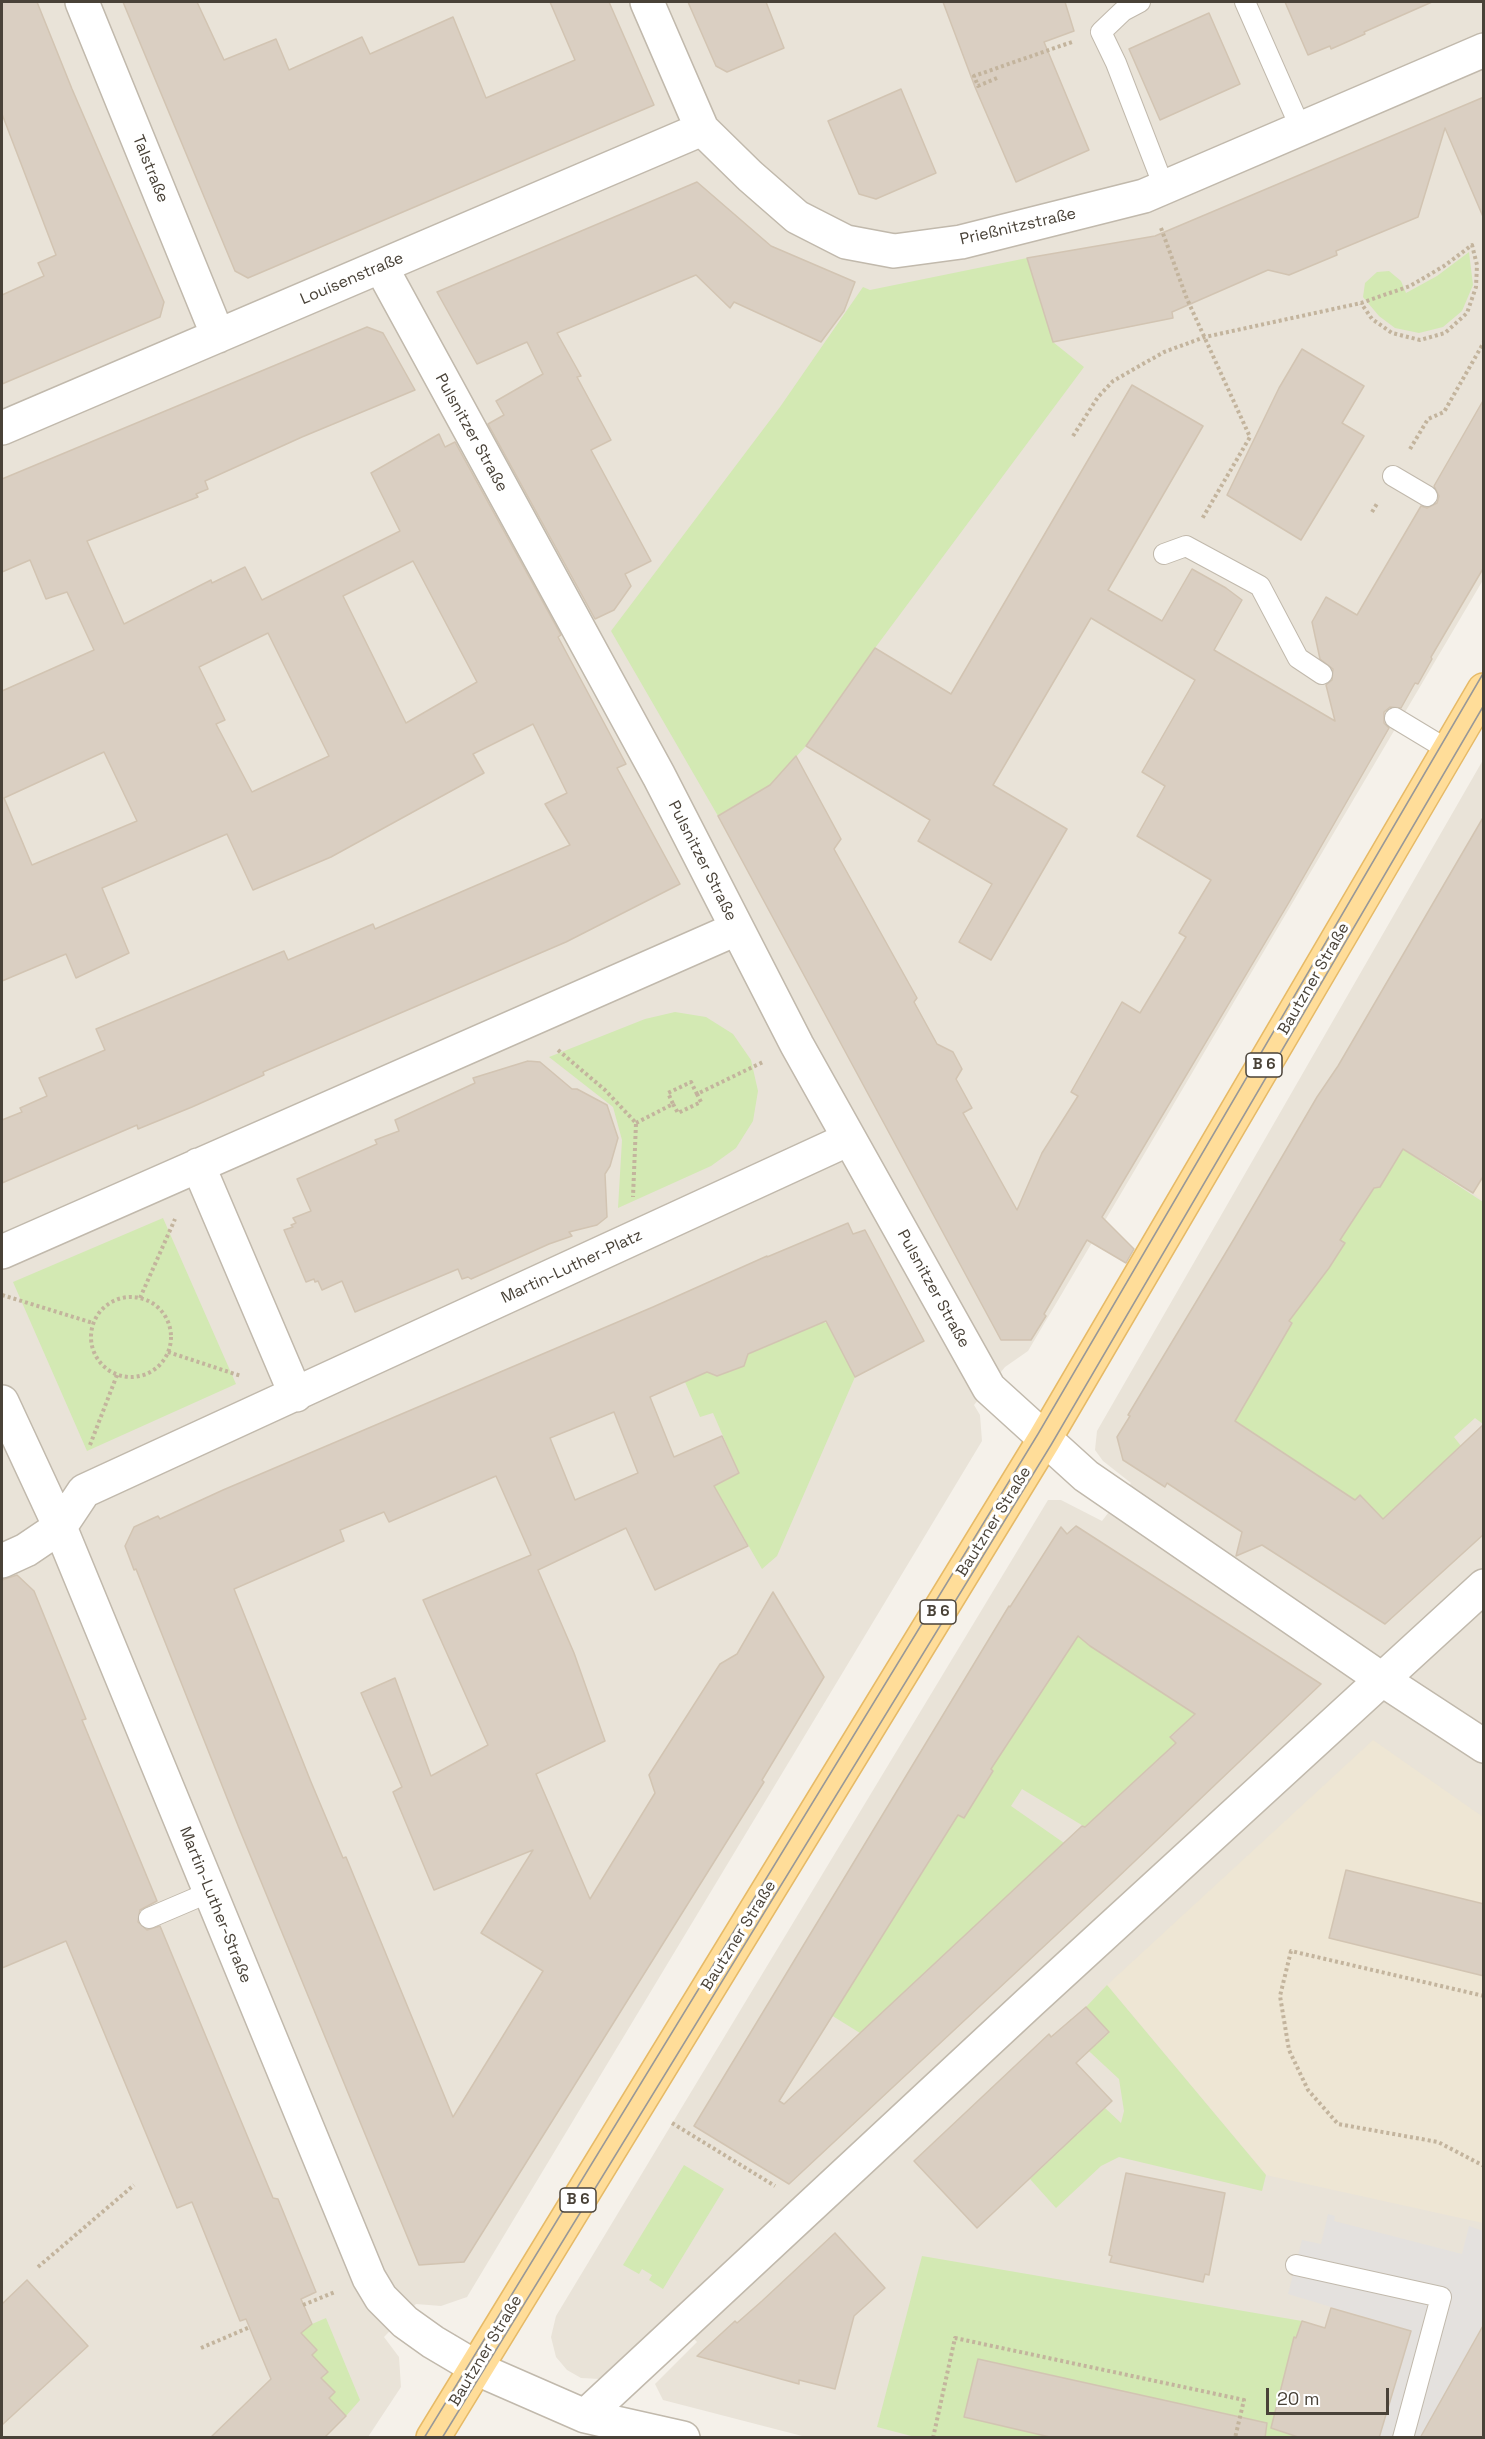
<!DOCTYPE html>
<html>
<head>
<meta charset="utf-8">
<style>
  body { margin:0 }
  #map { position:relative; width:1485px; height:2439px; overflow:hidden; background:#f5f1ea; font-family:"Space Grotesk",sans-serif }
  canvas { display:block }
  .frame { position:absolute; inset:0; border:3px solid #494238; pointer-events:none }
  .scale { position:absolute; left:1266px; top:2388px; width:123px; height:27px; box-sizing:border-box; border:3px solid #494238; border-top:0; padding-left:8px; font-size:18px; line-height:21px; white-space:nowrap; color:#494238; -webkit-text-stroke:4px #fff; paint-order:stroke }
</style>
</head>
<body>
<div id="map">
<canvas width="1485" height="2439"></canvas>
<div class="frame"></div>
<div class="scale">20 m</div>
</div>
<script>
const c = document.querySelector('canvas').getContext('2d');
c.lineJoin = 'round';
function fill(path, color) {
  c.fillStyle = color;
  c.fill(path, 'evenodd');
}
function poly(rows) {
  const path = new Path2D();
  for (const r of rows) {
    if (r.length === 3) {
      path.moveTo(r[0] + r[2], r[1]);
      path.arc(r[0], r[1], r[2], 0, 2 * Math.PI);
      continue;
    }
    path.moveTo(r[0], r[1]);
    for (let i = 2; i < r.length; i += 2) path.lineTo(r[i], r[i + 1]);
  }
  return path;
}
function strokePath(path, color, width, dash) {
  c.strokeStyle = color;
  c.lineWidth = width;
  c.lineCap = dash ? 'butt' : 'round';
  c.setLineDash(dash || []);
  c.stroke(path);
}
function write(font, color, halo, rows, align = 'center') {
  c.font = font + ' "Space Grotesk",sans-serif';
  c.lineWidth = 6;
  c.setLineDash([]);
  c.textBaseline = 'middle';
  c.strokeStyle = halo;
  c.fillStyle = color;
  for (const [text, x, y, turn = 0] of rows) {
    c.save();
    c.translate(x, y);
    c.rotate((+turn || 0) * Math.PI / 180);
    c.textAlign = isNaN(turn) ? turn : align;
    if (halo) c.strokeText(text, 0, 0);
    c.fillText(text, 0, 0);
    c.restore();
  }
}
fill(poly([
  [2,2,1483,2,1483,580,1028,1351,1005,1367,974,1405,980,1415,982,1441,467,2297,441,2306,416,2304,384,2337,399,2357,401,2387,368,2437,2,2438],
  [1483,760,1483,2437,806,2437,663,2400,655,2384,697,2342,675,2319,600,2379,581,2378,567,2370,556,2357,551,2337,556,2316,1048,1500,1061,1500,1102,1521,1131,1483,1103,1461,1095,1450,1097,1431]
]), '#e9e3d8');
fill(poly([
  [1483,1175,1483,1202,1473,1193],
  [1373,1740,1483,1817,1483,2223,1266,2175,1107,1985]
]), '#eee6d4');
fill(poly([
  [1469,252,1473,285,1462,311,1443,327,1419,333,1395,328,1379,316,1363,297,1365,283,1377,272,1389,271,1401,281,1406,293,1437,276],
  [1027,258,1053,342,1084,367,875,648,806,746,770,785,718,816,611,631,780,407,863,287,870,290],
  [675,1012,706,1017,733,1034,751,1060,758,1091,753,1121,736,1148,711,1166,618,1208,622,1140,613,1107,549,1057,645,1019],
  [1392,1142,1483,1202,1483,1424,1475,1418,1454,1437,1461,1446,1383,1519,1360,1495,1344,1512,1336,1488,1271,1445,1262,1459,1213,1406,1259,1380,1292,1323,1281,1317,1344,1243,1340,1240,1356,1216,1351,1211,1374,1188,1380,1187],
  [163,1218,236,1384,87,1451,13,1282],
  [822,1322,827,1323,855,1377,777,1556,762,1569,714,1486,739,1473,713,1413,700,1417,685,1382,711,1370,712,1375,717,1376,744,1366,744,1356],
  [1078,1635,1206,1704,1170,1736,1176,1743,1085,1827,1022,1789,1011,1806,1064,1843,860,2033,831,2015,940,1845,953,1812,964,1818,993,1771,991,1769],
  [1107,1985,1266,2175,1262,2191,1119,2157,1101,2166,1056,2208,1030,2179,1061,2150,1053,2141,1068,2126,1077,2135,1105,2108,1121,2123,1124,2111,1119,2079,1063,2027,1071,2019,1096,2045,1109,2033,1086,2007],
  [684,2165,724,2189,663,2289,649,2280,652,2275,642,2269,639,2274,623,2265],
  [922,2256,1302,2321,1297,2334,1302,2335,1300,2339,1294,2338,1292,2437,1219,2437,978,2359,965,2417,1054,2437,915,2437,877,2427],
  [326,2318,360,2400,346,2416,329,2398,335,2392,321,2378,312,2355,317,2350,301,2333,312,2324]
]), '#d3e9b3');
fill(poly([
  [1328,2214,1335,2216,1334,2221,1462,2254,1469,2226,1483,2231,1483,2324,1431,2419,1427,2437,1379,2437,1411,2331,1288,2294,1302,2240,1321,2244]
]), '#e4e1de');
const building = poly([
  [2,2,37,2,72,89,164,302,160,317,2,384,2,295,44,276,38,263,56,255,2,114,2,2],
  [123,2,197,2,224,60,276,39,289,70,362,37,370,54,453,17,486,98,575,60,550,2,609,2,654,105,248,278,235,271,123,2],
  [688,2,766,2,784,48,727,72,716,66,688,2],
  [943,2,1065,2,1074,31,1044,42,1089,150,1016,182,975,87,943,2],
  [1285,2,1432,2,1364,32,1365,34,1331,49,1330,46,1308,55,1285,2],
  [1209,13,1240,84,1160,120,1129,49,1209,13],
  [901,89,936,173,876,199,859,194,828,121,901,89],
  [1484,97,1484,219,1445,128,1418,217,1336,251,1337,255,1289,275,1268,270,1172,312,1173,318,1053,342,1027,258,1155,236,1484,97],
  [697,182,771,246,855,282,844,311,821,342,734,302,730,308,696,275,557,333,581,376,577,377,611,440,591,450,651,561,625,574,631,586,614,610,595,619,488,424,504,415,496,401,543,374,527,342,477,364,437,292,697,182],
  [367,327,383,333,415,390,302,437,205,481,208,489,196,494,198,497,87,541,124,624,211,580,212,583,245,567,262,600,400,531,371,473,439,434,445,447,455,442,561,635,558,637,626,764,617,768,680,884,566,942,263,1072,264,1075,192,1107,138,1129,137,1125,2,1183,2,1120,22,1112,20,1108,47,1096,39,1078,105,1050,96,1029,284,951,288,960,373,924,375,929,570,845,545,804,567,793,533,724,473,754,484,773,331,857,253,890,227,834,102,888,129,953,76,978,66,954,2,981,2,691,94,650,67,592,46,599,30,560,2,572,2,479,367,327],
  [413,561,477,682,406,723,343,596,413,561],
  [268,633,329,756,252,792,216,724,225,720,199,667,268,633],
  [104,752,137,821,32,865,4,798,104,752],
  [1302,349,1364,386,1342,423,1364,436,1301,540,1227,495,1279,388,1302,349],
  [1132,385,1203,426,1108,590,1162,621,1192,569,1226,588,1242,600,1214,650,1335,721,1326,685,1332,680,1333,669,1320,659,1312,622,1326,597,1357,615,1421,506,1427,508,1437,503,1439,496,1434,486,1484,399,1484,567,1431,657,1432,659,1418,684,1415,683,1401,708,1390,707,1384,712,1384,723,1389,728,1288,904,1102,1217,1134,1249,1126,1263,1087,1240,1044,1314,1046,1316,1031,1340,1001,1340,718,816,770,785,796,756,841,839,834,849,917,998,914,1002,937,1044,953,1052,962,1069,956,1079,972,1108,963,1113,1017,1210,1042,1153,1078,1096,1071,1092,1122,1002,1140,1013,1186,937,1179,933,1211,880,1137,836,1165,786,1142,772,1195,680,1091,618,993,785,1067,829,991,960,959,942,992,884,918,841,930,820,806,746,875,648,951,694,1132,385],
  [1484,816,1484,1175,1473,1193,1403,1149,1380,1187,1374,1188,1340,1240,1345,1243,1329,1268,1289,1321,1292,1323,1235,1421,1355,1500,1360,1495,1383,1519,1484,1424,1484,1534,1385,1624,1262,1545,1236,1556,1242,1532,1167,1483,1165,1487,1123,1460,1117,1437,1130,1416,1128,1415,1234,1239,1317,1097,1338,1066,1484,816],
  [528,1061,540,1062,572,1089,577,1089,607,1105,618,1138,610,1166,605,1174,607,1217,597,1225,569,1232,572,1236,549,1244,471,1279,468,1277,462,1279,458,1269,355,1312,342,1281,322,1290,318,1281,315,1282,314,1279,306,1282,284,1230,293,1227,291,1225,296,1223,293,1218,311,1211,297,1179,377,1144,375,1140,399,1131,395,1120,475,1083,473,1078,528,1061],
  [848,1223,853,1234,865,1230,924,1341,855,1377,826,1321,748,1354,744,1366,717,1376,707,1372,650,1397,674,1457,722,1436,739,1473,714,1486,748,1546,655,1590,626,1528,538,1570,574,1653,605,1741,536,1774,590,1899,655,1793,649,1775,720,1664,737,1654,773,1592,824,1677,762,1780,764,1782,464,2262,419,2265,239,1828,136,1569,134,1570,125,1546,134,1527,158,1516,160,1519,223,1490,653,1307,767,1256,767,1257,848,1223],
  [614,1412,638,1473,575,1500,550,1438,614,1412],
  [496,1476,531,1555,423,1600,488,1745,431,1776,395,1678,361,1693,402,1787,393,1792,434,1890,533,1850,481,1933,543,1971,453,2117,346,1857,343,1858,311,1782,234,1589,344,1541,340,1530,384,1512,389,1522,496,1476],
  [1076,1526,1321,1684,1114,1881,789,2184,694,2126,1009,1606,1010,1607,1061,1527,1067,1534,1076,1526],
  [1078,1636,1090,1646,1195,1714,1170,1737,1176,1743,1085,1827,1082,1826,784,2104,779,2101,958,1815,964,1818,993,1771,991,1769,1078,1636],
  [17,1575,34,1591,86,1719,82,1720,157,1901,140,1910,138,1922,147,1930,160,1926,273,2198,278,2199,316,2292,301,2299,312,2324,301,2333,317,2350,312,2355,328,2372,321,2378,335,2392,329,2398,346,2416,324,2438,210,2438,271,2379,246,2319,240,2321,192,2202,177,2208,66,1941,2,1968,2,1580,17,1575],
  [1346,1870,1484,1904,1484,1976,1329,1938,1346,1870],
  [1086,2007,1109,2032,1076,2063,1112,2101,977,2228,914,2161,1049,2034,1051,2037,1086,2007],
  [1126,2173,1225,2193,1209,2275,1205,2274,1203,2282,1110,2262,1112,2256,1109,2255,1126,2173],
  [835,2233,885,2288,854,2316,835,2389,799,2380,799,2384,697,2356,735,2321,737,2323,762,2301,835,2233],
  [27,2280,88,2346,2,2425,2,2304,27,2280],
  [1331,2308,1411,2331,1379,2438,1301,2438,1271,2428,1294,2337,1296,2338,1302,2321,1325,2328,1331,2308],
  [1484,2324,1484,2438,1420,2438,1484,2324],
  [978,2359,1267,2423,1265,2438,1054,2438,964,2417,978,2359]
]);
fill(building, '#dacfc2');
strokePath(building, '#d2c4b2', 1.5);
const lane = poly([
  [1140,2,1123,11,1101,32,1116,63,1164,187],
  [1245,2,1301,129],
  [1393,476,1427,496],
  [1164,554,1186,546,1260,586,1298,658,1322,674],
  [1395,718,1448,750],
  [149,1918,210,1892],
  [1296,2265,1441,2297,1403,2438]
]);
const street = poly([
  [82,2,218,336],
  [647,2,702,129,750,176,797,217,846,242,894,251,961,242,1144,196,1484,50],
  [381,267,659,776,797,1045,989,1388,1086,1476,1383,1680,1484,1746],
  [2,428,702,129],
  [198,1165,296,1395],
  [2,1252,736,929],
  [2,1402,60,1527,369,2278,381,2298,405,2322,433,2342,482,2371,585,2416,683,2438],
  [2,1561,26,1550,60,1527,84,1491,849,1139],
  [585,2416,1030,2002,1484,1586]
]);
const primary = poly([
  [433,2438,1044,1440,1484,690]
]);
strokePath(lane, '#c1b9ac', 22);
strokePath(street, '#c1b9ac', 36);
strokePath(primary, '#e6ba67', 36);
strokePath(poly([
  [997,78,978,86,974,76,1072,42],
  [1161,228,1187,299,1250,437,1202,519],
  [1073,436,1098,397,1113,381,1164,352,1205,337,1361,303,1410,286,1444,266,1472,245,1477,265,1476,287,1467,313,1445,333,1420,340,1392,333,1372,319,1361,303],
  [1410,449,1428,419,1444,412,1484,342],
  [1372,512,1378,502],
  [558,1050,605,1090,636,1123,633,1197],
  [673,1104,678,1113,701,1102,697,1094],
  [636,1123,673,1104,668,1093,691,1082,697,1094,763,1062],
  [2,1295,93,1323],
  [131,1337,40],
  [140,1298,175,1219],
  [168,1352,241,1376],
  [90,1445,117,1375],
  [1484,1996,1291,1951,1280,1996,1289,2050,1308,2090,1338,2124,1438,2142,1484,2166],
  [672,2123,775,2186],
  [38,2267,134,2185],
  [303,2305,335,2292],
  [201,2348,250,2327],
  [933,2438,955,2338,1244,2400,1235,2438]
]), '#c3b49d', 4, [3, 3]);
strokePath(lane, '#fff', 20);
strokePath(street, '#fff', 33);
strokePath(primary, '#fd9', 33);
strokePath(poly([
  [424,2438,1038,1434,1484,672],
  [442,2438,1051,1445,1484,705]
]), '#989898', 1.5);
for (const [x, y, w] of [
  [1264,1065,36],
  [938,1612,36],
  [578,2200,36]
]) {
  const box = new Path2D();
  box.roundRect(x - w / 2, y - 12, w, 24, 4.5);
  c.fillStyle = '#fff';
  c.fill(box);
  strokePath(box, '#494238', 1.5);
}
write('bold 15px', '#494238', null, [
  ["B 6",1264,1065],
  ["B 6",938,1612],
  ["B 6",578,2200]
]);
write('16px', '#494238', '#fff', [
  ["Talstraße",150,169,68],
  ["Prießnitzstraße",1018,227,-13],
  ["Louisenstraße",352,279,-23],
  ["Pulsnitzer Straße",471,433,61],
  ["Pulsnitzer Straße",702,861,63],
  ["Bautzner Straße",1314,979,-60],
  ["Martin-Luther-Platz",572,1267,-25],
  ["Pulsnitzer Straße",933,1289,61],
  ["Bautzner Straße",994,1522,-58],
  ["Martin-Luther-Straße",215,1905,68],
  ["Bautzner Straße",739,1936,-58],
  ["Bautzner Straße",486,2351,-59]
]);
</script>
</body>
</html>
